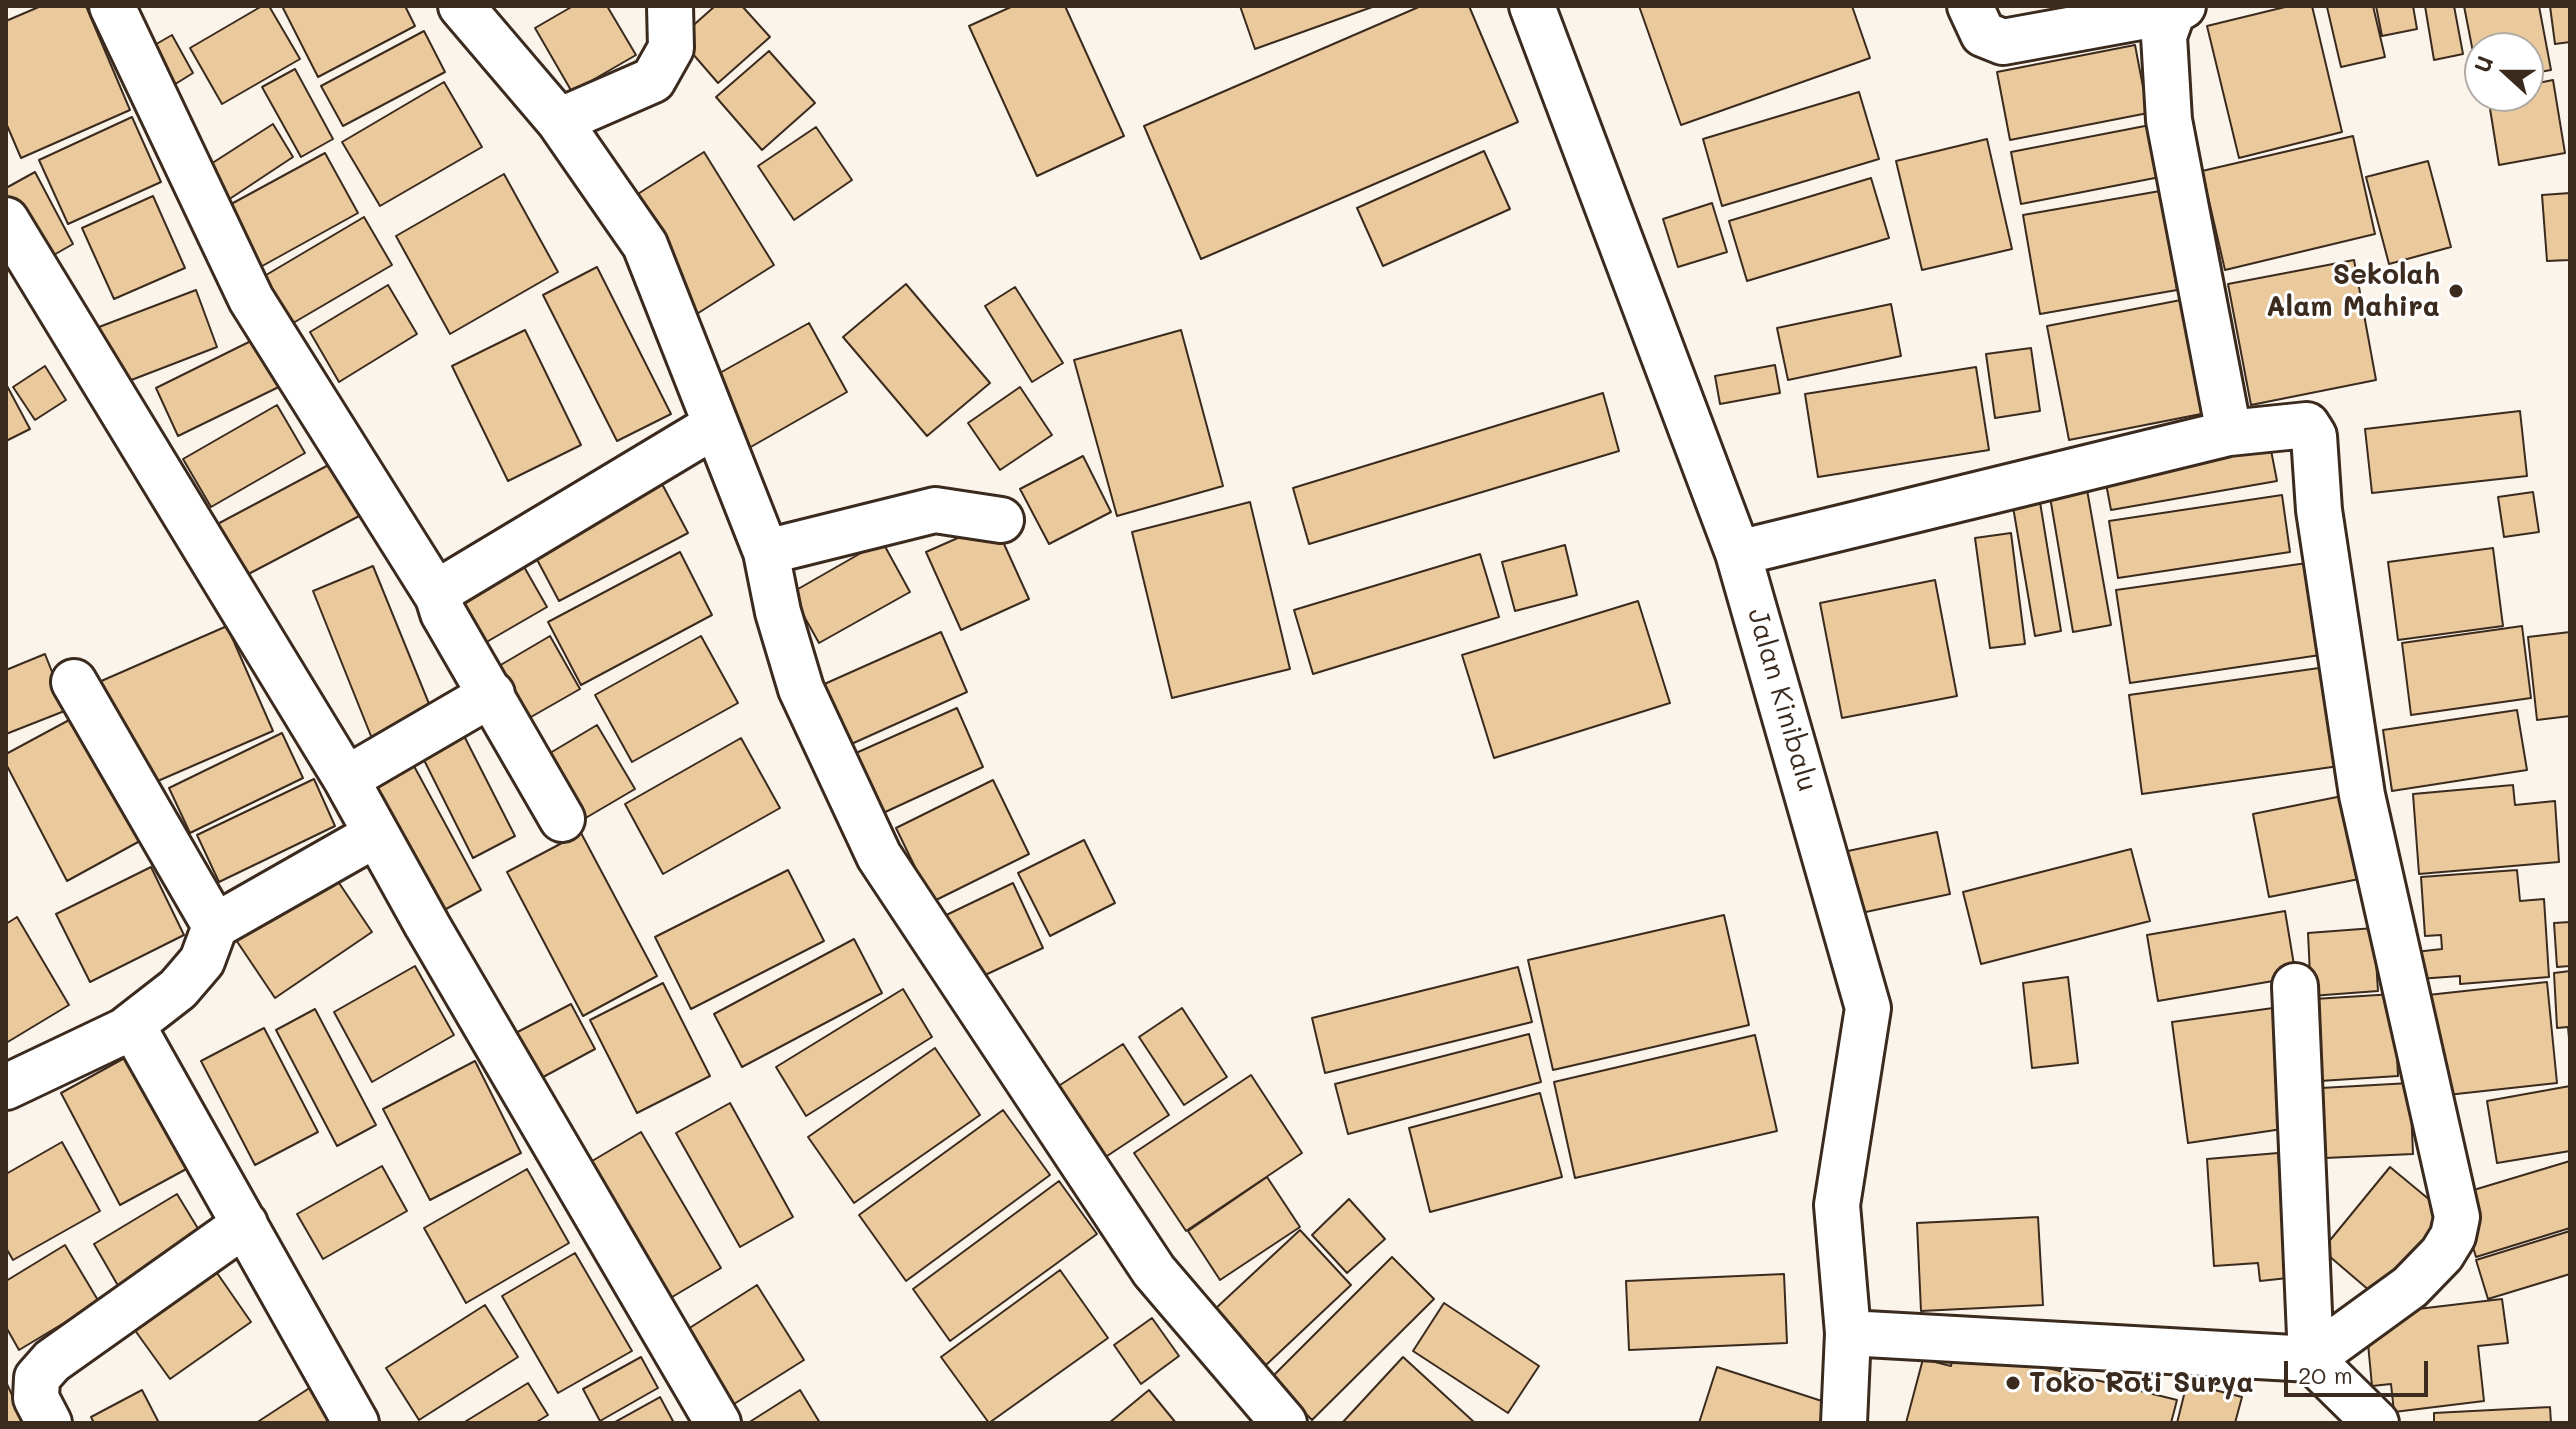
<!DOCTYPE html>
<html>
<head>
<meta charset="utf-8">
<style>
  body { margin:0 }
  #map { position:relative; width:2576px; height:1429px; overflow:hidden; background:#fbf4eb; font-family:Mali,sans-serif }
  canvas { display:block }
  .frame { position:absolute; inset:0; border:8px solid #3b2a1e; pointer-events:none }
  .north { position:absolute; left:2464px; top:32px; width:80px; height:80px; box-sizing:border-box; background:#fff; border:2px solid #b1aaa5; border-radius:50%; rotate:291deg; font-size:22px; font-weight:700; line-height:32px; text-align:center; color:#3b2a1e }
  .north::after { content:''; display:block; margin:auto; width:28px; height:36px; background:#3b2a1e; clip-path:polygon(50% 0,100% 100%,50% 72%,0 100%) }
  .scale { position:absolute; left:2284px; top:1361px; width:144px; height:36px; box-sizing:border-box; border:4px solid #3b2a1e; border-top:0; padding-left:10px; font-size:24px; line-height:28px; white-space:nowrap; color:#3b2a1e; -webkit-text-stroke:6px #fff; paint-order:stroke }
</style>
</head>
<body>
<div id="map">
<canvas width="2576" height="1429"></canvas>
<div class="frame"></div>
<div class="north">U</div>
<div class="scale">20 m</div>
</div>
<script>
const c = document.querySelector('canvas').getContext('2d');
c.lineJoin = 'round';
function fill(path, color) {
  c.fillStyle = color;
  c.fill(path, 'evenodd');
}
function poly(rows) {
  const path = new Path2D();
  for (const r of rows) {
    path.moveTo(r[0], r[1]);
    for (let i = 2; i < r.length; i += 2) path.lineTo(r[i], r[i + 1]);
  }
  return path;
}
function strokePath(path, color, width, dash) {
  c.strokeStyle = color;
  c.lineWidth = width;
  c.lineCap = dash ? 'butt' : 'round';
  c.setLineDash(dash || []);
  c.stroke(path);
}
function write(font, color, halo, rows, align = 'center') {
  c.font = font + ' Mali,sans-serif';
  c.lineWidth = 6;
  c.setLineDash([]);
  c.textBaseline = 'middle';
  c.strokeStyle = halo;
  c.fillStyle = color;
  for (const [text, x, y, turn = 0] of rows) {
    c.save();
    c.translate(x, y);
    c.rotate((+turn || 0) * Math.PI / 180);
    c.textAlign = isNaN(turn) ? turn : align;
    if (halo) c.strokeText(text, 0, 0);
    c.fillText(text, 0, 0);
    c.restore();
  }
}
const building = poly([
  [41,6,86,6,130,110,21,158,6,123,6,21,41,6],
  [262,6,269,6,300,59,222,104,190,48,262,6],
  [282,6,405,6,415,26,318,77,282,6],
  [573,6,607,6,636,55,572,92,535,28,573,6],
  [715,6,742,6,770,37,718,83,679,38,715,6],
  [1013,6,1065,6,1124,136,1037,176,969,26,1013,6],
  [1240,6,1375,6,1255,49,1240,6],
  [1421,6,1469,6,1518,122,1201,259,1144,126,1421,6],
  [1639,6,1852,6,1870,58,1681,125,1639,6],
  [2289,6,2312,6,2342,132,2239,158,2207,26,2289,6],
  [2373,6,2385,57,2341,67,2327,7,2373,6],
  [2376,6,2413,6,2417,29,2382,36,2376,6],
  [2425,6,2454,6,2463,54,2434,60,2425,6],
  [2464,6,2539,6,2551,70,2528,74,2528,48,2480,48,2479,83,2464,6],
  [2550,6,2570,6,2570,42,2555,44,2550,6],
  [424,31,445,72,343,126,321,86,424,31],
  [172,35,193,73,161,93,139,54,172,35],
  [2135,45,2148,113,2010,140,1997,72,2135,45],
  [769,51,815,103,762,150,716,97,769,51],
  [295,69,333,139,301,157,262,87,295,69],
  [2553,80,2565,153,2499,165,2488,96,2528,96,2528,85,2553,80],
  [444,82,482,147,380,206,342,142,444,82],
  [1859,92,1879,159,1722,206,1703,139,1859,92],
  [132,117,161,182,68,224,39,160,132,117],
  [273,124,293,157,222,204,200,171,273,124],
  [2150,125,2160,177,2021,204,2011,152,2150,125],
  [816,127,852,180,794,220,758,166,816,127],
  [2353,136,2375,234,2225,270,2202,171,2353,136],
  [1987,139,2012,249,1922,270,1896,161,1987,139],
  [1484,151,1510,209,1383,266,1357,208,1484,151],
  [704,152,774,265,692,317,622,204,704,152],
  [325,153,358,213,255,270,222,209,325,153],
  [2428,161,2451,247,2389,264,2366,177,2428,161],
  [35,172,73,244,38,264,6,204,6,188,35,172],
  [504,174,558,272,450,334,396,236,504,174],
  [1871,178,1889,238,1747,281,1729,221,1871,178],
  [2160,191,2177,290,2040,314,2023,215,2160,191],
  [2570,193,2570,260,2547,261,2542,195,2570,193],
  [153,196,185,268,114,299,82,228,153,196],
  [1712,203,1727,252,1678,267,1663,219,1712,203],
  [364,217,392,265,288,326,261,278,364,217],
  [2354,260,2376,380,2251,405,2228,284,2354,260],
  [597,267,671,414,617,441,543,295,597,267],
  [906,284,990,383,927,436,843,337,906,284],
  [388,285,417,334,339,382,310,332,388,285],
  [1015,287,1063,363,1032,382,985,306,1015,287],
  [196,290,217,347,121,384,99,327,196,290],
  [2186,299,2206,413,2069,440,2047,326,2186,299],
  [1891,304,1901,356,1788,380,1777,328,1891,304],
  [809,323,847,392,749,448,709,379,809,323],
  [525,330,581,445,508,481,452,366,525,330],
  [1181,330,1223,486,1117,516,1074,360,1181,330],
  [265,334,289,382,178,436,156,388,265,334],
  [2031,348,2040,411,1995,418,1986,354,2031,348],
  [1775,365,1780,393,1720,404,1715,376,1775,365],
  [45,366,66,400,35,420,13,387,45,366],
  [1976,367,1989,450,1818,477,1805,394,1976,367],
  [6,384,30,429,6,441,6,384],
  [1020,387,1052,435,1000,470,968,423,1020,387],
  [1603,393,1619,451,1309,544,1293,488,1603,393],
  [277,405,305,453,211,507,183,459,277,405],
  [2520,411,2527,476,2372,493,2365,429,2520,411],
  [2270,445,2277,481,2111,510,2104,473,2270,445],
  [1083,456,1111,512,1049,544,1020,489,1083,456],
  [336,461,363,514,237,580,210,528,336,461],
  [661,482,688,533,559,601,533,552,661,482],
  [2086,484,2111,625,2073,632,2049,491,2086,484],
  [2533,492,2539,532,2504,537,2498,497,2533,492],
  [2282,495,2290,552,2118,578,2109,521,2282,495],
  [2039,496,2061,631,2035,636,2012,501,2039,496],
  [1250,502,1290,669,1172,698,1132,532,1250,502],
  [994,522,1029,599,961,630,926,552,994,522],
  [2011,533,2025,644,1990,648,1975,538,2011,533],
  [882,541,910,592,819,643,791,593,882,541],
  [1565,545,1577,595,1515,611,1502,562,1565,545],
  [2493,548,2503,626,2398,640,2388,562,2493,548],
  [680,552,712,615,581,685,548,622,680,552],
  [1480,554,1499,617,1313,674,1294,610,1480,554],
  [519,558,547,607,471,651,443,602,519,558],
  [2314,562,2327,654,2130,683,2116,590,2314,562],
  [373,566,434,716,373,741,313,591,373,566],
  [1935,580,1957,696,1842,718,1820,603,1935,580],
  [1638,601,1670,703,1494,758,1462,655,1638,601],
  [227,626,273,731,144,787,99,682,227,626],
  [2522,626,2531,698,2411,715,2402,643,2522,626],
  [941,632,967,692,838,750,811,690,941,632],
  [2570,632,2570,716,2537,720,2528,637,2570,632],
  [550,636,580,689,517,725,487,673,550,636],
  [701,636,738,703,632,762,595,695,701,636],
  [45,654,67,710,6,734,6,670,45,654],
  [2326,667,2339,766,2142,794,2129,695,2326,667],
  [957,708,983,767,883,813,856,753,957,708],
  [2517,710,2527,770,2392,791,2383,730,2517,710],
  [84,712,149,836,67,881,6,764,6,754,84,712],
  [597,725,635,789,572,826,535,762,597,725],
  [460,728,515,836,473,858,419,750,460,728],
  [282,733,303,778,190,833,169,788,282,733],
  [741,738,780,808,663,874,625,804,741,738],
  [408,755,481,890,435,915,363,781,408,755],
  [314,779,335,826,219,882,197,835,314,779],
  [993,780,1029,854,932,902,896,828,993,780],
  [2513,785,2515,805,2555,801,2559,862,2419,874,2413,794,2513,785],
  [2352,794,2369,877,2269,897,2253,814,2352,794],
  [1937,832,1950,894,1847,916,1834,854,1937,832],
  [581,833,657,976,583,1016,507,872,581,833],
  [1084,840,1115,903,1050,936,1018,873,1084,840],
  [2131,849,2150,921,1981,964,1963,892,2131,849],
  [151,867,184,935,90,982,56,914,151,867],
  [329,868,372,932,275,998,232,934,329,868],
  [788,870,824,941,691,1009,655,937,788,870],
  [2517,870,2520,901,2544,899,2549,977,2460,984,2460,976,2418,979,2415,952,2442,949,2441,935,2425,936,2421,877,2517,870],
  [1013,883,1043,948,968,983,938,919,1013,883],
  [2285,911,2296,977,2158,1001,2147,935,2285,911],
  [1724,915,1749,1025,1553,1070,1528,960,1724,915],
  [17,917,69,1005,6,1043,6,924,17,917],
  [2570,922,2570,966,2557,967,2554,923,2570,922],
  [2374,928,2378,991,2311,996,2308,933,2374,928],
  [854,939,882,993,742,1067,714,1014,854,939],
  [415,966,454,1035,372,1082,334,1012,415,966],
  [1518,967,1532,1022,1325,1073,1312,1018,1518,967],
  [2570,971,2570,1049,2568,1027,2557,1028,2554,973,2570,971],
  [2068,977,2078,1063,2032,1068,2023,983,2068,977],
  [2547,982,2557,1083,2438,1096,2428,995,2547,982],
  [663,983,710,1076,637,1113,590,1020,663,983],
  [903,989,932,1037,806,1116,776,1067,903,989],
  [2394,994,2398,1076,2320,1081,2314,999,2394,994],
  [571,1004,595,1049,534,1082,510,1036,571,1004],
  [1182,1008,1227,1077,1184,1105,1139,1037,1182,1008],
  [2273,1008,2289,1128,2188,1143,2172,1022,2273,1008],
  [315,1009,376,1125,337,1146,276,1030,315,1009],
  [264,1028,318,1132,255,1165,201,1061,264,1028],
  [1529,1034,1541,1082,1348,1134,1335,1084,1529,1034],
  [1755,1035,1777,1131,1575,1178,1554,1082,1755,1035],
  [1123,1044,1169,1115,1104,1158,1057,1087,1123,1044],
  [935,1048,980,1115,854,1203,808,1137,935,1048],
  [130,1055,190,1167,120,1205,61,1093,130,1055],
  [475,1061,521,1153,430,1200,383,1109,475,1061],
  [1251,1075,1302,1153,1186,1231,1134,1153,1251,1075],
  [2410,1083,2413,1154,2325,1158,2321,1088,2410,1083],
  [2570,1086,2570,1151,2497,1163,2487,1101,2570,1086],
  [1540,1093,1562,1177,1430,1212,1409,1128,1540,1093],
  [730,1103,793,1217,740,1247,676,1133,730,1103],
  [1003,1110,1050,1175,906,1281,859,1215,1003,1110],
  [641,1132,721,1268,662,1303,582,1167,641,1132],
  [62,1142,100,1211,13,1260,6,1248,6,1174,62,1142],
  [2278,1153,2288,1278,2260,1281,2258,1263,2214,1266,2207,1159,2278,1153],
  [2570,1161,2570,1228,2476,1257,2457,1195,2570,1161],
  [382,1166,407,1211,323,1259,297,1214,382,1166],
  [2390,1167,2454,1220,2384,1303,2322,1250,2390,1167],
  [527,1169,569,1243,466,1303,424,1228,527,1169],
  [1267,1177,1300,1227,1220,1280,1188,1231,1267,1177],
  [1059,1181,1097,1234,950,1341,913,1289,1059,1181],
  [177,1194,208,1245,124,1296,94,1244,177,1194],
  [1349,1199,1385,1239,1347,1273,1312,1235,1349,1199],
  [2038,1217,2043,1305,1921,1311,1917,1223,2038,1217],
  [1300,1230,1351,1285,1266,1365,1215,1309,1300,1230],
  [2570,1231,2570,1274,2488,1299,2476,1260,2570,1231],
  [65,1245,99,1302,19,1350,6,1327,6,1281,65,1245],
  [575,1253,632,1351,558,1393,502,1296,575,1253],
  [1392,1257,1434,1299,1312,1420,1271,1378,1392,1257],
  [215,1270,251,1322,170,1379,134,1329,215,1270],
  [1060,1270,1108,1338,989,1423,941,1357,1060,1270],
  [1784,1274,1787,1343,1629,1350,1626,1281,1784,1274],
  [757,1285,804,1360,734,1404,688,1329,757,1285],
  [2502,1299,2508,1343,2478,1346,2484,1401,2394,1412,2391,1384,2372,1386,2367,1333,2384,1313,2502,1299],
  [1444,1303,1539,1366,1508,1413,1413,1351,1444,1303],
  [485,1305,518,1357,419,1420,386,1368,485,1305],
  [1152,1318,1179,1356,1141,1384,1114,1345,1152,1318],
  [1955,1345,2177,1400,2171,1423,1906,1423,1923,1359,1951,1366,1955,1345],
  [641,1357,658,1388,600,1421,583,1389,641,1357],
  [1403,1357,1475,1423,1342,1423,1403,1357],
  [1717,1367,1828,1403,1821,1423,1699,1423,1717,1367],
  [6,1382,25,1423,6,1423,6,1382],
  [528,1383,548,1415,535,1423,463,1423,528,1383],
  [2187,1383,2242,1397,2235,1423,2177,1423,2187,1383],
  [311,1387,334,1423,256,1423,311,1387],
  [142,1390,159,1423,94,1423,91,1417,142,1390],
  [800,1390,820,1423,748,1423,800,1390],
  [1149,1390,1176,1423,1109,1423,1149,1390],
  [660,1397,674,1423,613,1423,660,1397],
  [2550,1407,2551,1423,2434,1423,2434,1413,2550,1407]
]);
fill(building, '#eac99c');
strokePath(building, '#3b2a1e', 2);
const minor = poly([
  [112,6,251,299,438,597],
  [461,6,559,121,645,245,766,552,778,612,801,689,879,856,1154,1271,1284,1423],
  [1532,6,1738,553,1868,1008,1837,1205,1848,1333,1844,1423],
  [1970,6,1983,34,2003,42,2173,11],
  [2183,6,2173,11,2164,36,2169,120,2229,433],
  [559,121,653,80,671,48,670,6],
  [6,220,346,779,427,925,718,1423],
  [766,552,935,510,1001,520],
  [1738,553,2229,433,2307,425,2314,436,2319,510,2362,795,2457,1217,2453,1236,2442,1254,2410,1287,2311,1359,1848,1333],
  [74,682,215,926],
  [346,779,492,694],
  [562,819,443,613,438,597,446,587,714,426],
  [2295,986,2311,1359,2376,1423],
  [124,1031,178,989,202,961,215,926,375,835],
  [6,1087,124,1031,140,1039,356,1423],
  [49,1423,36,1398,37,1378,52,1361,245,1224]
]);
strokePath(minor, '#3b2a1e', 50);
strokePath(minor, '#fff', 44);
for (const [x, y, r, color] of [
  [2456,291,8,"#3b2a1e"],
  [2013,1383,8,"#3b2a1e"]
]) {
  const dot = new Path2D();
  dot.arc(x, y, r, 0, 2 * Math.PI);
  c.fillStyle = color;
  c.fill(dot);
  strokePath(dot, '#fff', 3);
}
write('bold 28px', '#3b2a1e', '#fff', [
  ["Sekolah",2440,275],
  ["Alam Mahira",2440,307],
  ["Toko Roti Surya",2029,1383,"left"]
], 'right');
write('28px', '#3b2a1e', '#fff', [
  ["Jalan Kinibalu",1782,700,74]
]);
</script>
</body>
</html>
